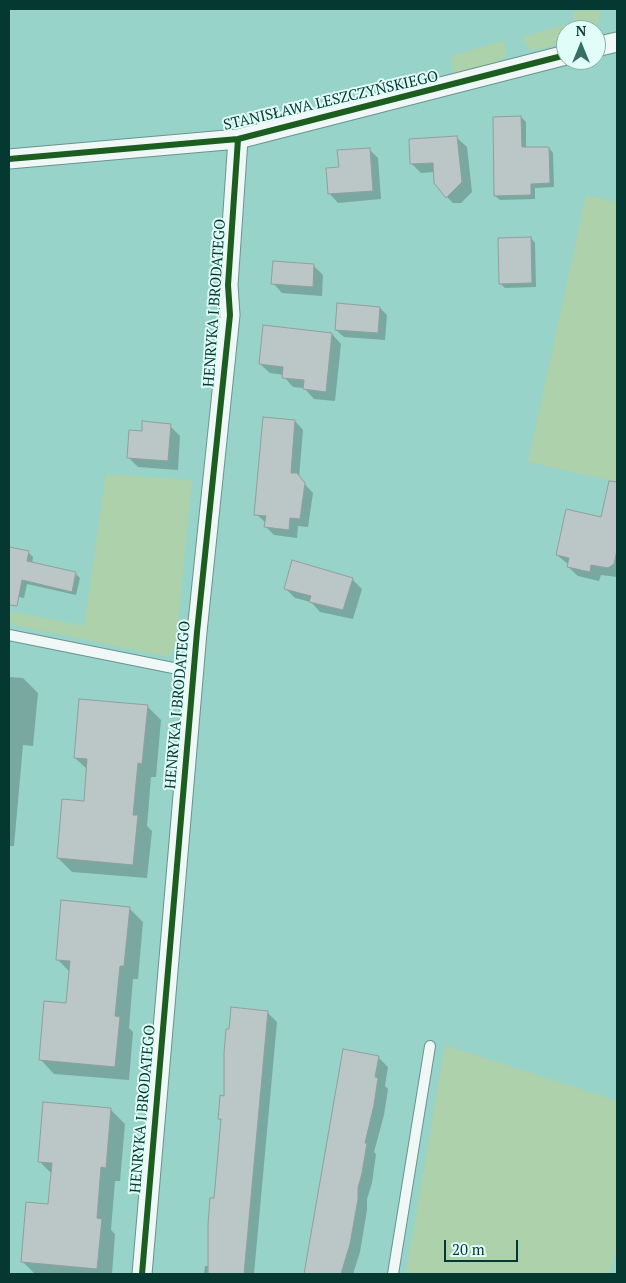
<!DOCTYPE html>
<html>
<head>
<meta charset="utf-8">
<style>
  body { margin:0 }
  #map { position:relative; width:626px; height:1283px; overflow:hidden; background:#97d3c8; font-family:"PT Serif",serif }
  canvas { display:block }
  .frame { position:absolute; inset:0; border:10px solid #043830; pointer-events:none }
  .north { position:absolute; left:556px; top:20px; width:50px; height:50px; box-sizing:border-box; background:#e0fef7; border:1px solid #88afa7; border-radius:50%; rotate:0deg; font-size:14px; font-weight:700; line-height:20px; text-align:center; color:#043830 }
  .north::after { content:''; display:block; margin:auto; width:18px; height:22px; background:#376e65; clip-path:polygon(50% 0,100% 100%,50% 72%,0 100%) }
  .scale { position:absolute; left:444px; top:1240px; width:74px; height:22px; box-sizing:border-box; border:2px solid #043830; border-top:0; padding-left:6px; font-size:15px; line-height:18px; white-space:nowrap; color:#043830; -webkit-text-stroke:4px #e0fef7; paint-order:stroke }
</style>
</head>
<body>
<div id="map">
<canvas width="626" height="1283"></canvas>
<div class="frame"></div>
<div class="north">N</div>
<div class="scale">20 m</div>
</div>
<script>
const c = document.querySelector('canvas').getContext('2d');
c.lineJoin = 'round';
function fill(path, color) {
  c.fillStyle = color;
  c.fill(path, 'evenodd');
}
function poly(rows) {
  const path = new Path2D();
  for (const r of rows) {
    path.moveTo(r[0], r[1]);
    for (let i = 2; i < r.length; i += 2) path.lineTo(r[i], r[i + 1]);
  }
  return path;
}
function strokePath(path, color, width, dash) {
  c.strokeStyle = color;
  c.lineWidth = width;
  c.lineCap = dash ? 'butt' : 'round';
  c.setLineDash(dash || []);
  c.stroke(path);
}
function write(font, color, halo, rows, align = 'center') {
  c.font = font + ' "PT Serif",serif';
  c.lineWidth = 4;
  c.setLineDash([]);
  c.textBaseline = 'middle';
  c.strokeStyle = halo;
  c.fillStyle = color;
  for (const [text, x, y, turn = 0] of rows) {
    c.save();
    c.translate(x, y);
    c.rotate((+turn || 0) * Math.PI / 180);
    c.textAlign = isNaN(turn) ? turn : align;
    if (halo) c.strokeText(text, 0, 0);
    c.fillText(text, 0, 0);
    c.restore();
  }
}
fill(poly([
  [590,9,601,9,599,21,591,30,566,30,566,42,532,51,525,44,523,37,573,22,573,12],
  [504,41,506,53,504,57,499,61,453,74,451,56],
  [586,195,617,202,617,482,528,462],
  [106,474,192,480,176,644,169,657,9,624,9,611,84,626],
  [445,1045,617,1101,617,1247,609,1274,406,1274]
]), '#add1aa');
fill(poly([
  [521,117,526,122,526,148,549,148,553,153,554,187,535,188,535,199,500,200,495,196],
  [457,138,467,147,472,192,461,203,453,203,443,193,435,172,421,173,411,163],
  [369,149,378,158,381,199,338,203,330,194,340,168],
  [531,238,535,243,536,287,505,288,500,283],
  [314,266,323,275,322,296,282,293,273,283],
  [380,308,387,315,385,340,344,337,336,330],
  [332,334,341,344,335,401,314,399,304,388,293,387,284,377,284,375,270,373,260,364],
  [295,421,303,430,299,478,313,493,308,527,298,526,297,538,274,535,266,527,266,523,256,514],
  [170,426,180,436,178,470,138,467,129,458,143,432],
  [608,493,617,495,617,577,601,575,599,581,578,576,568,567,569,565,557,555,602,518],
  [10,548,29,553,33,557,32,564,75,573,80,578,76,595,27,584,24,598,9,595],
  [352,579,362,589,353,619,320,612,311,602,295,598,285,588],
  [9,677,23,678,38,693,33,746,23,745,14,846,9,846],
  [147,706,161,720,156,777,151,777,147,826,152,831,147,878,72,872,58,858,85,802,88,770,75,758],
  [129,908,143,922,138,979,133,979,129,1028,133,1032,129,1080,54,1074,40,1059,67,1004,70,972,57,959],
  [267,1012,277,1022,254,1274,204,1274,205,1266,209,1266,222,1122,219,1119,225,1097],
  [344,1051,378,1057,388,1067,385,1086,388,1089,384,1115,374,1152,376,1154,372,1183,367,1199,367,1210,360,1252,353,1274,305,1274],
  [44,1104,111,1110,125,1124,120,1181,115,1181,111,1230,115,1234,112,1274,35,1274,22,1261,49,1206,52,1174,39,1161]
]), '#0003');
const building = poly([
  [521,116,522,147,549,147,550,183,531,184,531,195,494,196,493,117,521,116],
  [457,136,462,182,446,198,434,183,433,163,410,164,409,139,457,136],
  [370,148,373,191,328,194,326,168,339,167,337,150,370,148],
  [531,237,532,283,499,284,498,238,531,237],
  [273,261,314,264,313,287,271,284,273,261],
  [337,303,380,307,378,333,335,330,337,303],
  [263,325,332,333,326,392,303,389,304,380,282,378,283,367,259,364,263,325],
  [263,417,295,420,291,473,297,473,305,483,300,519,290,518,289,530,264,527,266,516,254,515,263,417],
  [142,421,171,424,168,461,127,458,129,430,142,431,142,421],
  [609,481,617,482,617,550,614,564,608,568,591,565,590,572,567,567,569,558,556,555,566,509,601,517,609,481],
  [9,547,29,551,27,561,76,572,72,592,22,580,17,606,9,605,9,547],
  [292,560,353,578,343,610,309,602,311,596,284,589,292,560],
  [79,699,148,705,142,764,138,763,133,815,138,815,133,865,57,858,62,799,84,801,87,759,74,758,79,699],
  [61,900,130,907,124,966,120,966,115,1016,120,1017,115,1067,39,1060,44,1001,66,1003,70,961,56,960,61,900],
  [231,1007,268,1011,244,1274,208,1274,208,1225,210,1198,214,1198,216,1176,221,1119,218,1119,219,1108,220,1095,224,1096,224,1053,226,1029,229,1029,231,1007],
  [343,1049,379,1056,375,1077,378,1078,374,1105,365,1143,367,1143,362,1173,358,1188,358,1199,350,1244,341,1274,304,1274,343,1049],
  [43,1102,111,1108,106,1168,101,1167,97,1218,102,1219,97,1269,21,1262,26,1202,48,1204,52,1163,38,1162,43,1102]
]);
fill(building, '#bbc6c6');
strokePath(building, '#929e9e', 1);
const lane = poly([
  [9,635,193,672],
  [393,1274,430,1046]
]);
const street = poly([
  [596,47,617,42],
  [9,159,238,139,566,55],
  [142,1274,197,632,230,315,228,285,238,139]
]);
strokePath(lane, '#69948d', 12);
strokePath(street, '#69948d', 21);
strokePath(lane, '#eff8f7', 10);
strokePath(street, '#eff8f7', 19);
strokePath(poly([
  [9,159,238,139,566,55],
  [142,1274,197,632,230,315,228,285,238,139]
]), '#1b5e20', 6);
write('15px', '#043830', '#e0fef7', [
  ["STANISŁAWA LESZCZYŃSKIEGO",331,101,-13],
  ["HENRYKA I BRODATEGO",215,303,-86],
  ["HENRYKA I BRODATEGO",178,705,-85],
  ["HENRYKA I BRODATEGO",143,1109,-85]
]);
</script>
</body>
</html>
